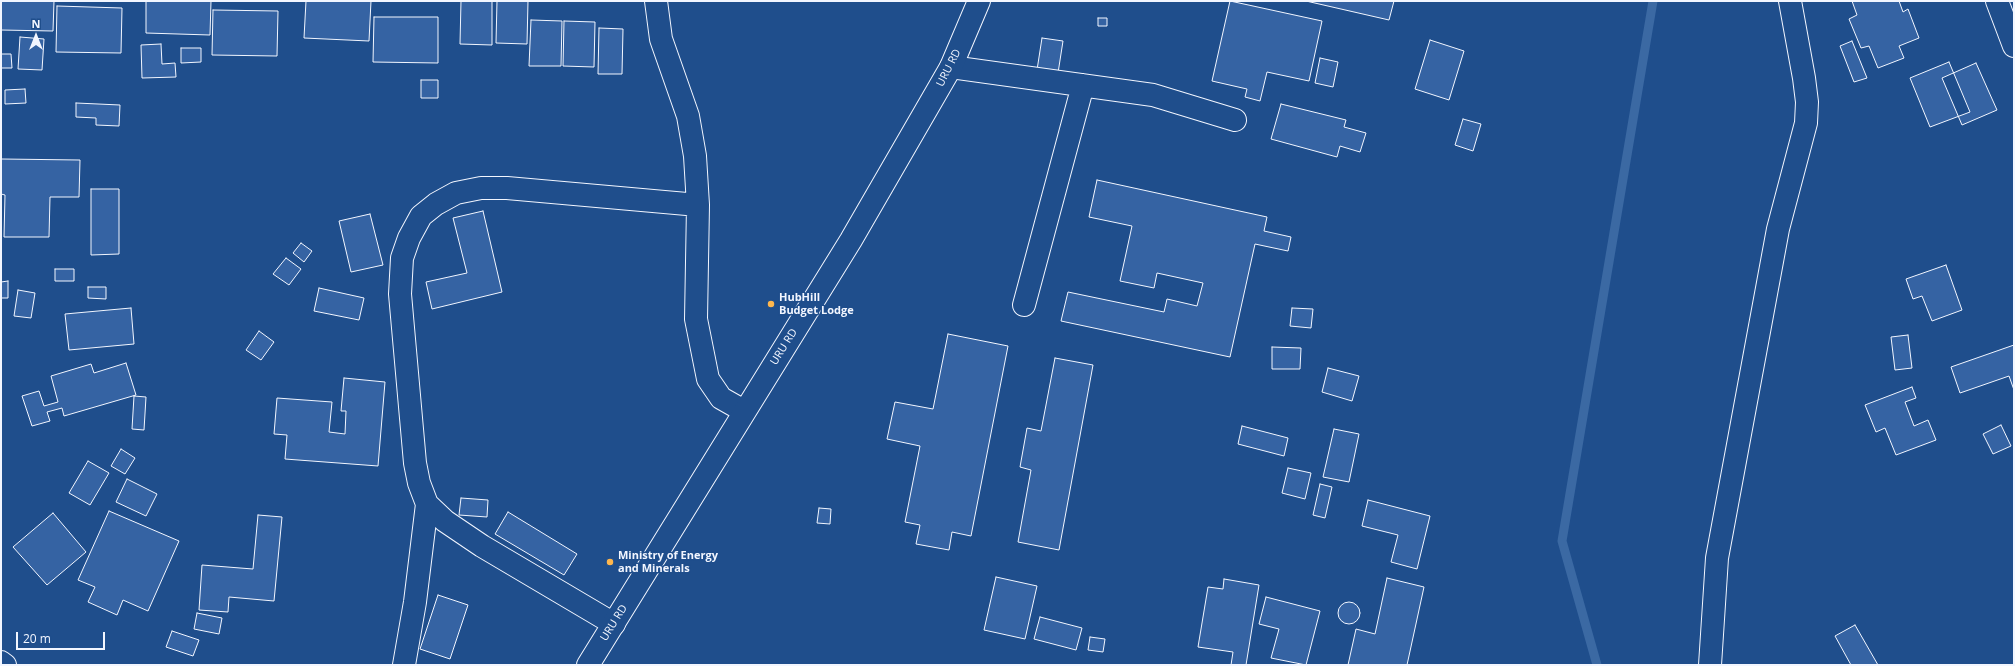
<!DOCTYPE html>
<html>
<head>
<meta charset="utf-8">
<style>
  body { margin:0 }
  #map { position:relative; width:2015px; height:666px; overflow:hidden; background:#1f4e8c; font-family:"Open Sans",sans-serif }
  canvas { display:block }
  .frame { position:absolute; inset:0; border:2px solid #f2f6ff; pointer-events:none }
  .north { position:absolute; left:16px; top:16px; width:40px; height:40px; -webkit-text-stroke:3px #1f4e8c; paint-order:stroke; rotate:0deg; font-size:11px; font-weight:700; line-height:16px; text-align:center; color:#f2f6ff }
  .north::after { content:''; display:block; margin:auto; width:14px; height:18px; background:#f2f6ff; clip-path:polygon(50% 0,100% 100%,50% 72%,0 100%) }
  .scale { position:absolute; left:16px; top:632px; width:89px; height:18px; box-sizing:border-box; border:2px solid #f2f6ff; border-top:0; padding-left:5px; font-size:12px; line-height:14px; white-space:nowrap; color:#f2f6ff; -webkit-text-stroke:3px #1f4e8c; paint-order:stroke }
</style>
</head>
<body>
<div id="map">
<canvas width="2015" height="666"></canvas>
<div class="frame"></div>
<div class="north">N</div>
<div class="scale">20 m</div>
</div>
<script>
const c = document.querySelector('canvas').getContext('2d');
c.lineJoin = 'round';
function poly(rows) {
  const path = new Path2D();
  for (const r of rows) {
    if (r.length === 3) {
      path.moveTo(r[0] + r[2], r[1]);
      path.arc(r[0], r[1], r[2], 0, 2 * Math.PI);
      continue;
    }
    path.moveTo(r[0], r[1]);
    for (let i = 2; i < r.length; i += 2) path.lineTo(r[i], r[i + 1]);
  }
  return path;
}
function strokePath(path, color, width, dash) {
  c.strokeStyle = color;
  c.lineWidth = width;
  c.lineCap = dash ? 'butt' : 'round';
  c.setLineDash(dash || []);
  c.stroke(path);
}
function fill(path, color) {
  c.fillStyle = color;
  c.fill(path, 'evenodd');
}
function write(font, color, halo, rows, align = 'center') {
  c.font = font + ' "Open Sans",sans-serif';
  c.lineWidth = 3;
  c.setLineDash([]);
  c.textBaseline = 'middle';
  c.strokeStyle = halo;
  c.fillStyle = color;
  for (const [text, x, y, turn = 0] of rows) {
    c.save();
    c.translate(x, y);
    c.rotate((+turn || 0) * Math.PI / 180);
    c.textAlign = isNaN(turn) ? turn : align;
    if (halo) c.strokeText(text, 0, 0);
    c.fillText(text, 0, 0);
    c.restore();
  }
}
strokePath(poly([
  [1597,665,1562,541,1653,1]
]), '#3b69a3', 9);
const building = poly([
  [1,1,54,1,53,31,1,30,1,1],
  [146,1,211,1,210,35,146,33,146,1],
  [306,1,371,1,369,41,304,38,306,1],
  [461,1,492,1,492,45,460,44,461,1],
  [497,1,528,1,527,44,496,43,497,1],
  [1230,1,1322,21,1309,81,1267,72,1260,101,1245,97,1247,89,1212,81,1230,1],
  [1306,1,1394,1,1389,20,1306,1],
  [1852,1,1899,1,1903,12,1908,9,1919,38,1899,46,1904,58,1878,68,1869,46,1861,48,1849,19,1857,15,1852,1],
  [57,6,122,8,121,53,56,52,57,6],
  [213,10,278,11,277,56,212,55,213,10],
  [374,17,438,17,438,63,373,62,374,17],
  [1098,18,1107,18,1107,26,1098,26,1098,18],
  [531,20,562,21,561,66,529,66,531,20],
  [564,21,595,22,594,67,563,66,564,21],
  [599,28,623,29,622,74,598,74,599,28],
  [20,37,44,39,42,70,18,69,20,37],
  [1042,38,1063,41,1058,73,1037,70,1042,38],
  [1430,40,1464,51,1449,100,1415,89,1430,40],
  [1852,41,1867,78,1854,82,1840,46,1852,41],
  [161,44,162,64,175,63,176,77,142,78,141,45,161,44],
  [181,48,201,48,201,62,181,63,181,48],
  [1,54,11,54,12,68,1,68,1,54],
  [1320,58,1338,62,1333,87,1315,83,1320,58],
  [1949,62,1970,112,1930,127,1910,78,1949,62],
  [1976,63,1997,110,1962,125,1942,78,1976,63],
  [421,80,438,80,438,98,421,98,421,80],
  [25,89,26,103,5,104,5,90,25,89],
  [76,103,120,105,119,126,96,125,96,118,76,117,76,103],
  [1281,104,1346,120,1344,127,1366,133,1360,152,1340,146,1337,157,1271,139,1281,104],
  [1463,119,1481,124,1473,151,1455,145,1463,119],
  [1,159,80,160,79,197,50,197,49,237,4,237,5,195,1,194,1,159],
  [1097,180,1267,217,1264,231,1291,237,1288,251,1255,244,1230,357,1061,321,1068,292,1164,312,1167,299,1197,306,1203,283,1157,273,1154,288,1120,281,1132,226,1089,217,1097,180],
  [91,189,119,189,119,254,91,255,91,189],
  [483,211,502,292,432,309,426,282,467,273,453,218,483,211],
  [370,214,383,265,351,272,339,221,370,214],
  [301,243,312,251,304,262,293,253,301,243],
  [286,258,301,269,289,285,273,274,286,258],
  [1946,265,1962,310,1932,321,1922,296,1913,299,1906,279,1946,265],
  [55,269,74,269,74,281,55,281,55,269],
  [8,281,8,298,1,298,1,282,8,281],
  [88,287,106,287,106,299,88,298,88,287],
  [319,288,364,298,359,320,314,311,319,288],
  [18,290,35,293,31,318,14,316,18,290],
  [131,308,134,344,69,350,65,314,131,308],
  [1292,308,1313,309,1311,328,1290,326,1292,308],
  [259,331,274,342,261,360,246,350,259,331],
  [948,334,1008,346,971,536,952,532,949,550,916,544,920,525,905,522,920,446,887,439,895,402,933,409,948,334],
  [1908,335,1912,368,1895,370,1891,337,1908,335],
  [2014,345,2014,390,2009,376,1960,393,1951,367,2014,345],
  [1272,347,1301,348,1300,369,1272,369,1272,347],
  [1055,358,1093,365,1059,550,1018,542,1031,470,1020,467,1027,428,1041,431,1055,358],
  [126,363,136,395,64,416,62,408,47,412,50,421,32,426,22,396,39,391,44,406,58,402,51,376,91,364,94,373,126,363],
  [1328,368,1359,376,1352,401,1322,392,1328,368],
  [344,378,385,382,378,466,285,459,287,435,274,434,277,398,332,402,329,432,345,434,346,411,341,411,344,378],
  [1912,387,1916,398,1905,402,1914,426,1928,420,1936,440,1896,455,1885,428,1876,432,1865,405,1912,387],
  [134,396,146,397,144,430,132,429,134,396],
  [2001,425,2011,446,1993,454,1983,434,2001,425],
  [1242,426,1288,438,1284,456,1238,444,1242,426],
  [1334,429,1359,434,1349,482,1323,477,1334,429],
  [121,449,135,458,125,474,111,466,121,449],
  [88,461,109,473,90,505,69,493,88,461],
  [1288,468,1311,473,1305,499,1282,493,1288,468],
  [127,479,157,494,146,516,116,502,127,479],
  [1320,484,1332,487,1325,518,1313,515,1320,484],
  [461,498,488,500,487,517,459,515,461,498],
  [1368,500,1430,516,1417,569,1391,562,1398,535,1362,526,1368,500],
  [819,508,831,509,830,524,817,523,819,508],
  [109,511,179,541,148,611,123,600,117,615,88,602,95,587,78,580,109,511],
  [508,512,577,554,564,575,495,534,508,512],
  [53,513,86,552,47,585,13,547,53,513],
  [258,515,282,517,274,601,229,597,228,612,199,610,202,565,253,569,258,515],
  [996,577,1037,586,1025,639,984,630,996,577],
  [1387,578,1424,587,1407,665,1348,665,1356,629,1375,634,1387,578],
  [1224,579,1259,585,1246,665,1231,665,1233,652,1198,647,1208,587,1223,589,1224,579],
  [438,595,468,605,450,659,420,649,438,595],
  [1266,597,1320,611,1306,665,1271,658,1279,629,1259,624,1266,597],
  [1349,613,11],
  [197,613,222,618,219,634,194,629,197,613],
  [1040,617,1082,628,1076,650,1034,639,1040,617],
  [1855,625,1878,665,1851,665,1835,636,1855,625],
  [172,631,199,640,193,656,166,647,172,631],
  [1090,637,1105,639,1103,652,1088,650,1090,637]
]);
fill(building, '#3563a3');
strokePath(building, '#f2f6ff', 1);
const minor = poly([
  [656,1,661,39,688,116,695,156,698,205,696,319,708,379,721,398,744,411],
  [1997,1,2014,46],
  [951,67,1153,95,1235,120],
  [1024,305,1083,85],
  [614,624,482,546,445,521,427,504,419,483,415,463,400,294,402,258,409,238,421,216,436,204,456,193,481,188,507,188,698,205],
  [1,662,5,665],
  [404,665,415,602,427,504],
  [1710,665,1717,558,1778,229,1806,123,1807,102,1804,78,1790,1]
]);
const tertiary = poly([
  [588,665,851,240,951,67,979,1]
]);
strokePath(minor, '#f2f6ff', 24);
strokePath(tertiary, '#f2f6ff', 24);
strokePath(minor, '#1f4e8c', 22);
strokePath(tertiary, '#1f4e8c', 22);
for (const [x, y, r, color] of [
  [771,304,4,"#ffb74d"],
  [610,562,4,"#ffb74d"]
]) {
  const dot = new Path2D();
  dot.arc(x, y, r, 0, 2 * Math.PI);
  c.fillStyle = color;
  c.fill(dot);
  strokePath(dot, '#1f4e8c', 1.5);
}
write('11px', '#f2f6ff', '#1f4e8c', [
  ["URU RD",949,68,-63],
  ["URU RD",784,347,-58],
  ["URU RD",614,623,-58]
]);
write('bold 11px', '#f2f6ff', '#1f4e8c', [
  ["HubHill",779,298],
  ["Budget Lodge",779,311],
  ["Ministry of Energy",618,556],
  ["and Minerals",618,569]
], 'left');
</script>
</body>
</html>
